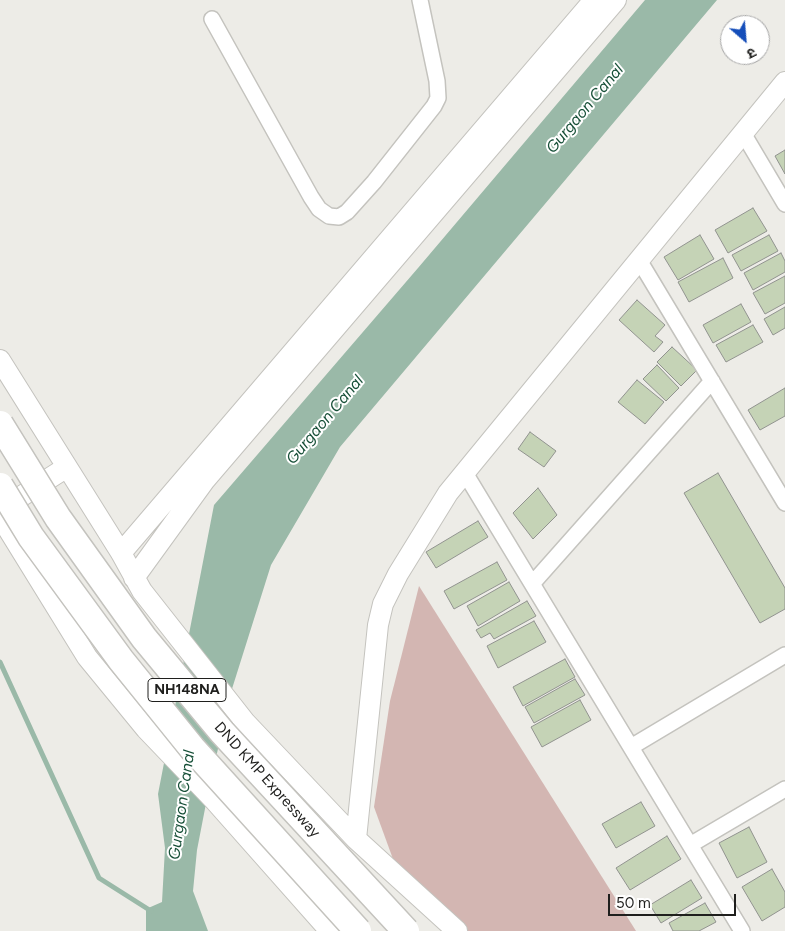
<!DOCTYPE html>
<html>
<head>
<meta charset="utf-8">
<style>
  body { margin:0 }
  #map { position:relative; width:785px; height:931px; overflow:hidden; background:#edece7; font-family:Figtree,"Noto Sans Devanagari",sans-serif }
  canvas { display:block }
  .north { position:absolute; left:720px; top:15px; width:50px; height:50px; box-sizing:border-box; background:#fff; border:1px solid #a5a5a5; border-radius:50%; rotate:153deg; font-size:14px; font-weight:700; line-height:20px; text-align:center; color:#1f1f1d }
  .north::after { content:''; display:block; margin:auto; width:18px; height:22px; background:#154eba; clip-path:polygon(50% 0,100% 100%,50% 72%,0 100%) }
  .scale { position:absolute; left:608px; top:894px; width:128px; height:22px; box-sizing:border-box; border:2px solid #1f1f1d; border-top:0; padding-left:6px; font-size:15px; line-height:18px; white-space:nowrap; color:#1f1f1d; -webkit-text-stroke:4px #fff; paint-order:stroke }
</style>
</head>
<body>
<div id="map">
<canvas width="785" height="931"></canvas>
<div class="north">उ</div>
<div class="scale">50 m</div>
</div>
<script>
const c = document.querySelector('canvas').getContext('2d');
c.lineJoin = 'round';
function fill(path, color) {
  c.fillStyle = color;
  c.fill(path, 'evenodd');
}
function poly(rows) {
  const path = new Path2D();
  for (const r of rows) {
    path.moveTo(r[0], r[1]);
    for (let i = 2; i < r.length; i += 2) path.lineTo(r[i], r[i + 1]);
  }
  return path;
}
function strokePath(path, color, width, dash) {
  c.strokeStyle = color;
  c.lineWidth = width;
  c.lineCap = dash ? 'butt' : 'round';
  c.setLineDash(dash || []);
  c.stroke(path);
}
function write(font, color, halo, rows, align = 'center') {
  c.font = font + ' Figtree,sans-serif';
  c.lineWidth = 4;
  c.setLineDash([]);
  c.textBaseline = 'middle';
  c.strokeStyle = halo;
  c.fillStyle = color;
  for (const [text, x, y, turn = 0] of rows) {
    c.save();
    c.translate(x, y);
    c.rotate((+turn || 0) * Math.PI / 180);
    c.textAlign = isNaN(turn) ? turn : align;
    if (halo) c.strokeText(text, 0, 0);
    c.fillText(text, 0, 0);
    c.restore();
  }
}
fill(poly([
  [419,586,636,931,447,931,397,870,374,807,390,701]
]), '#d3b6b2');
fill(poly([
  [645,0,717,0,340,447,271,565,231,692,209,788,197,850,193,891,208,931,146,931,146,909,162,902,165,848,158,794,214,505,418,268]
]), '#9ab9a8');
strokePath(poly([
  [0,662,99,878,151,911]
]), '#9ab9a8', 5);
const building = poly([
  [785,150,785,174,775,156,785,150],
  [753,208,767,231,728,253,715,230,753,208],
  [700,235,714,259,678,280,664,257,700,235],
  [769,235,778,251,741,271,732,255,769,235],
  [781,253,785,261,785,272,753,290,744,273,781,253],
  [723,258,733,278,689,302,678,282,723,258],
  [785,276,785,303,765,314,753,293,785,276],
  [637,300,665,325,655,336,663,342,654,352,619,320,637,300],
  [741,304,751,322,713,343,703,325,741,304],
  [785,307,785,328,773,335,764,319,785,307],
  [753,325,763,342,726,362,716,345,753,325],
  [672,347,697,370,681,386,657,362,672,347],
  [657,365,679,388,666,401,643,379,657,365],
  [637,380,664,402,645,424,618,402,637,380],
  [785,388,785,416,760,430,748,410,785,388],
  [530,432,556,451,544,467,518,449,530,432],
  [718,473,785,588,785,609,760,623,684,493,718,473],
  [538,488,557,515,533,539,513,513,538,488],
  [478,521,488,537,436,568,426,552,478,521],
  [497,562,507,580,454,609,444,591,497,562],
  [509,582,520,601,478,626,467,606,509,582],
  [527,601,536,616,494,639,490,633,481,638,476,630,527,601],
  [534,621,546,642,498,668,487,646,534,621],
  [565,659,575,677,523,706,513,687,565,659],
  [575,679,585,695,534,723,525,707,575,679],
  [580,700,591,720,542,747,531,727,580,700],
  [641,802,655,826,616,848,602,824,641,802],
  [749,827,767,862,737,878,719,843,749,827],
  [667,836,681,859,630,890,616,868,667,836],
  [772,869,785,892,785,907,762,921,742,887,772,869],
  [691,880,702,898,661,923,650,905,691,880],
  [705,903,716,922,699,931,673,931,669,923,705,903]
]);
fill(building, '#c5d3b6');
strokePath(building, '#91938f', 1);
const street = poly([
  [212,19,311,197,319,209,329,216,339,217,347,212,374,182,434,106,438,98,437,81,420,0],
  [743,133,785,204],
  [639,260,785,503],
  [465,473,742,931],
  [532,584,712,381],
  [631,747,785,655],
  [690,845,785,789]
]);
const secondary = poly([
  [0,360,121,553,142,591,245,722,356,839,457,931],
  [0,510,67,467],
  [0,516,87,657,146,729,215,801,330,931],
  [121,553,594,0],
  [134,578,205,480,616,0],
  [356,839,378,625,383,604,398,574,448,493,785,82]
]);
strokePath(street, '#c4c3be', 18);
strokePath(secondary, '#c4c3be', 22);
strokePath(street, '#fff', 15);
strokePath(secondary, '#fff', 20);
const highwayBridge = poly([
  [0,424,58,518,144,638,222,732,406,931],
  [0,486,31,537,121,660,192,748,358,931]
]);
strokePath(highwayBridge, '#c4c3be', 29, []);
strokePath(highwayBridge, '#fff', 26);
for (const [x, y, w] of [
  [187,690,78]
]) {
  const box = new Path2D();
  box.roundRect(x - w / 2, y - 11.5, w, 23, 4);
  c.fillStyle = '#fff';
  c.fill(box);
  strokePath(box, '#1f1f1d', 1);
}
write('bold 14px', '#1f1f1d', null, [
  ["NH148NA",187,690]
]);
write('15px', '#1f1f1d', '#fff', [
  ["DND KMP Expressway",267,780,48]
]);
write('italic 16px', '#175038', '#fff', [
  ["Gurgaon Canal",585,109,-50],
  ["Gurgaon Canal",325,420,-50],
  ["Gurgaon Canal",182,805,-82]
]);
</script>
</body>
</html>
